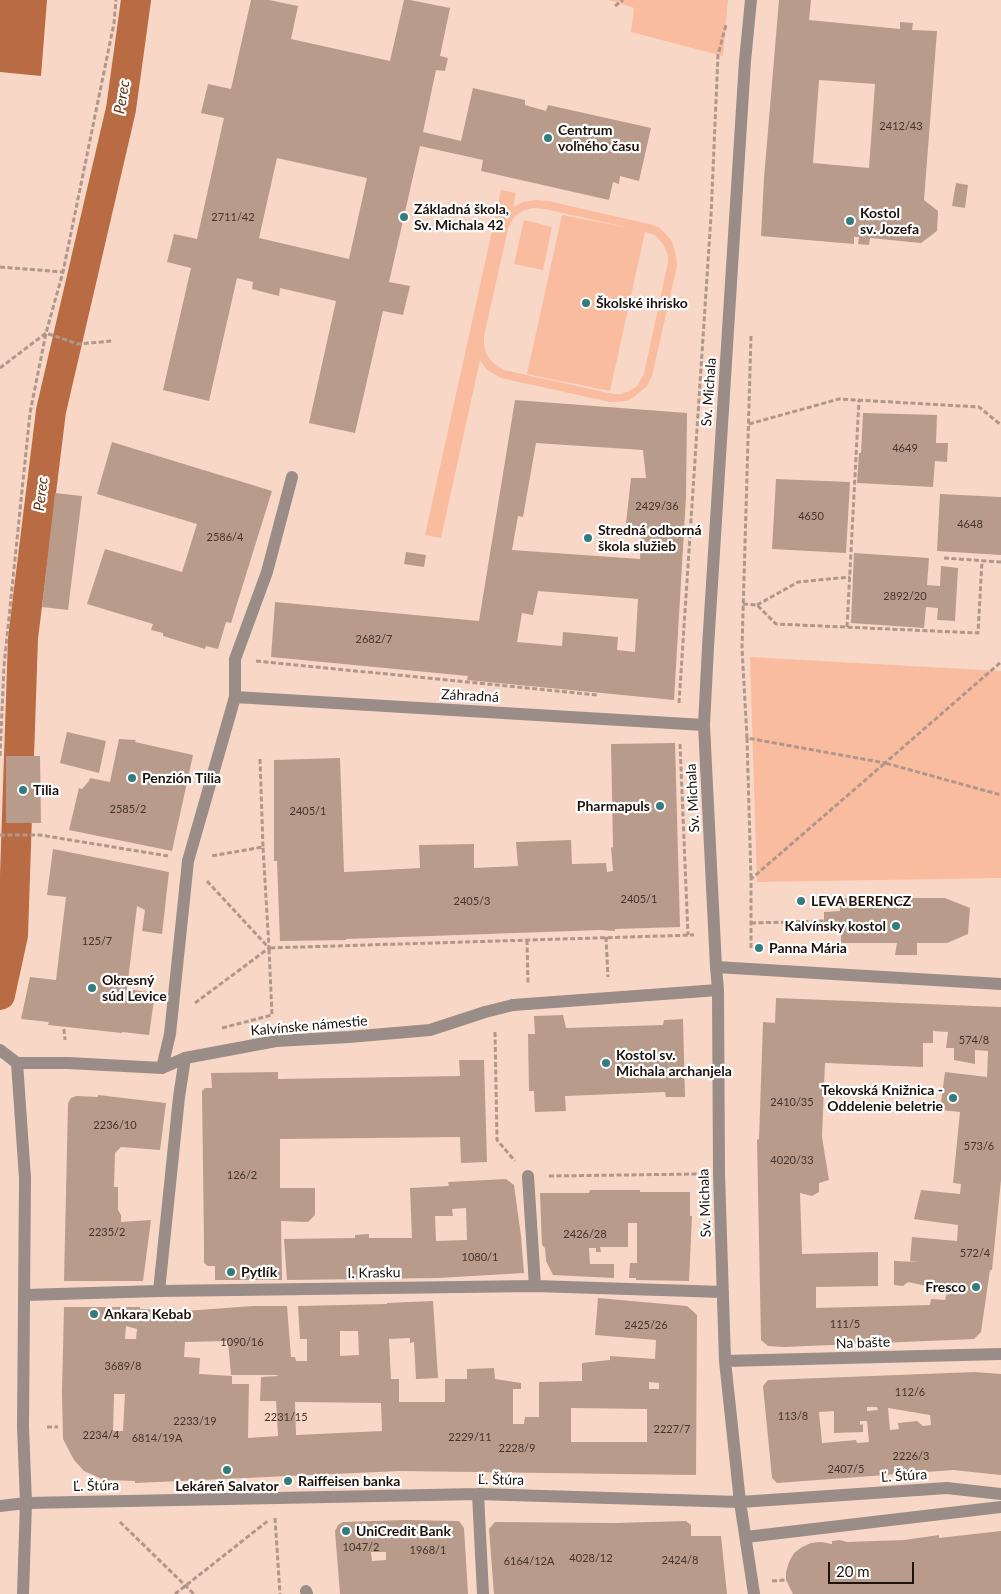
<!DOCTYPE html>
<html>
<head>
<meta charset="utf-8">
<style>
  body { margin:0 }
  #map { position:relative; width:1001px; height:1594px; overflow:hidden; background:#f8d7c7; font-family:Lato,sans-serif }
  canvas { display:block }
  .scale { position:absolute; left:828px; top:1562px; width:86px; height:22px; box-sizing:border-box; border:2px solid #1d120c; border-top:0; padding-left:6px; font-size:15px; line-height:18px; white-space:nowrap; color:#1d120c; -webkit-text-stroke:4px #fff; paint-order:stroke }
</style>
</head>
<body>
<div id="map">
<canvas width="1001" height="1594"></canvas>
<div class="scale">20 m</div>
</div>
<script>
const c = document.querySelector('canvas').getContext('2d');
c.lineJoin = 'round';
function fill(path, color) {
  c.fillStyle = color;
  c.fill(path, 'evenodd');
}
function poly(rows) {
  const path = new Path2D();
  for (const r of rows) {
    path.moveTo(r[0], r[1]);
    for (let i = 2; i < r.length; i += 2) path.lineTo(r[i], r[i + 1]);
  }
  return path;
}
function strokePath(path, color, width, dash) {
  c.strokeStyle = color;
  c.lineWidth = width;
  c.lineCap = dash ? 'butt' : 'round';
  c.setLineDash(dash || []);
  c.stroke(path);
}
function write(font, color, halo, rows, align = 'center') {
  c.font = font + ' Lato,sans-serif';
  c.lineWidth = 4.5;
  c.setLineDash([]);
  c.textBaseline = 'middle';
  c.strokeStyle = halo;
  c.fillStyle = color;
  for (const [text, x, y, turn = 0] of rows) {
    c.save();
    c.translate(x, y);
    c.rotate((+turn || 0) * Math.PI / 180);
    c.textAlign = isNaN(turn) ? turn : align;
    if (halo) c.strokeText(text, 0, 0);
    c.fillText(text, 0, 0);
    c.restore();
  }
}
fill(poly([
  [609,0,728,0,723,56,631,32,634,8],
  [501,190,516,193,513,207,523,202,536,200,548,201,653,225,660,228,672,241,676,256,677,266,652,376,647,386,634,397,627,401,610,402,501,378,487,370,480,360,441,538,425,535],
  [533,208,545,209,630,228,562,215,527,374,610,391,645,232,655,235,663,244,668,255,668,262,644,374,637,386,629,391,621,394,613,394,504,370,493,363,487,355,484,346,484,336,508,229,511,222,516,215,525,210],
  [524,220,552,227,543,270,514,264],
  [750,657,1001,671,1001,878,757,882]
]), '#f9bc9e');
fill(poly([
  [0,0,47,0,41,76,0,72]
]), '#b96c43');
strokePath(poly([
  [0,995,13,935,23,638,51,411,121,109,136,0]
]), '#b96c43', 30);
fill(poly([
  [251,0,269,0,298,6,291,39,390,61,404,0,410,0,450,8,440,56,448,58,445,71,436,70,423,132,461,141,473,88,525,100,525,105,546,111,548,105,651,128,639,181,620,176,619,184,613,182,609,200,481,171,483,160,420,146,389,282,410,286,403,315,383,311,355,433,309,423,336,301,280,288,279,296,252,289,253,282,237,278,209,401,163,390,191,268,167,262,174,234,197,239,224,118,201,113,208,84,231,89],
  [277,158,367,178,349,259,259,238],
  [779,0,811,0,809,20,900,29,900,22,913,23,912,30,937,31,924,200,938,211,937,231,921,243,870,238,869,245,858,244,859,237,854,237,854,244,761,236,764,178],
  [819,80,875,84,869,168,813,163],
  [956,183,968,185,965,208,952,206],
  [515,400,687,413,686,497,674,700,467,680,468,676,271,657,275,602,479,621],
  [536,443,643,450,646,478,631,478,625,532,641,533,640,559,512,550,518,516,523,517],
  [538,591,638,599,635,652,617,650,618,637,563,632,562,646,517,642,522,613,533,615],
  [863,413,937,415,936,443,948,443,947,462,935,461,933,487,857,483,859,453,861,453],
  [112,442,272,491,231,623,226,622,218,649,206,646,205,649,163,636,163,633,151,630,153,624,87,604,105,549,182,572,197,524,97,494],
  [776,479,850,482,846,553,772,549],
  [55,493,82,496,68,610,42,607],
  [940,494,1001,497,1001,555,937,551],
  [406,552,426,555,424,567,404,564],
  [854,553,929,558,927,585,940,586,941,566,958,568,955,621,937,620,938,608,926,607,924,628,851,623],
  [67,732,106,741,99,773,60,763],
  [119,739,136,740,135,742,193,755,172,851,69,830,79,788,82,789,89,781,90,778,110,782],
  [675,743,680,927,615,929,615,931,600,930,346,939,346,940,280,941,277,861,274,861,274,760,340,758,344,872,420,868,419,845,474,844,474,868,518,866,516,842,571,840,572,864,606,863,607,872,613,871,611,848,613,847,611,744],
  [6,756,40,756,41,823,6,823],
  [53,849,169,872,162,934,142,931,145,910,137,906,127,989,155,993,149,1035,122,1032,122,1033,48,1025,49,1022,21,1019,30,977,56,980,66,897,47,895],
  [840,898,945,898,970,908,968,934,947,943,917,943,917,955,895,955,897,943,841,943,841,930,825,931,824,921,824,912,840,911],
  [776,998,1001,1007,1001,1180,992,1270,990,1270,981,1332,974,1339,784,1347,768,1346,761,1340,757,1140,759,1139,763,1022,775,1023],
  [933,1031,948,1032,946,1048,954,1048,954,1060,975,1064,975,1050,988,1051,987,1077,945,1072,940,1110,960,1112,953,1183,961,1184,960,1194,921,1190,914,1219,958,1225,957,1241,912,1237,910,1261,919,1262,894,1261,894,1285,903,1286,908,1282,941,1289,947,1293,945,1300,931,1299,930,1305,816,1308,816,1287,878,1286,878,1252,802,1254,800,1193,812,1196,819,1192,819,1183,829,1180,822,1137,825,1063,923,1067,923,1043,933,1043],
  [563,1015,566,1028,663,1025,664,1020,683,1019,685,1097,666,1097,665,1092,565,1096,566,1111,535,1112,534,1091,529,1091,528,1034,535,1034,534,1016],
  [459,1060,484,1060,487,1162,461,1163,460,1137,280,1139,280,1188,315,1188,315,1215,308,1222,281,1221,282,1280,215,1280,215,1266,208,1266,204,1263,204,1242,202,1091,205,1088,212,1088,211,1073,278,1072,278,1079,460,1076],
  [98,1095,166,1103,160,1150,121,1147,115,1153,114,1187,118,1187,118,1210,121,1215,121,1222,151,1220,143,1281,64,1281,68,1103,71,1098,76,1096,98,1097],
  [506,1179,514,1185,521,1236,524,1273,438,1278,287,1280,284,1239,355,1238,355,1235,369,1234,369,1238,412,1238,410,1188,449,1186,448,1182],
  [466,1208,467,1240,436,1241,435,1216,453,1216,452,1209],
  [590,1190,640,1190,640,1192,690,1192,690,1216,692,1216,689,1281,636,1280,636,1278,629,1278,630,1263,637,1263,637,1223,628,1223,628,1247,600,1247,601,1252,596,1252,596,1248,589,1248,590,1264,614,1264,614,1278,553,1275,546,1261,545,1248,542,1245,540,1193,589,1193],
  [598,1298,687,1306,697,1315,696,1475,400,1471,135,1483,135,1481,104,1480,84,1471,74,1460,63,1439,62,1392,64,1307,140,1307,140,1309,185,1311,253,1306,287,1306,291,1357,295,1357,296,1361,307,1361,307,1339,300,1339,298,1306,387,1304,387,1303,433,1301,438,1378,416,1379,414,1342,410,1343,410,1338,389,1339,391,1379,399,1379,399,1402,445,1402,445,1379,467,1379,467,1369,494,1368,495,1379,521,1383,521,1389,513,1389,513,1424,524,1424,525,1417,539,1417,539,1382,582,1381,582,1363,610,1360,610,1356,655,1359,656,1340,595,1335],
  [126,1326,137,1329,136,1339,125,1339],
  [340,1331,358,1331,359,1355,340,1356],
  [228,1341,231,1375,278,1375,277,1376,261,1377,260,1401,276,1401,278,1436,248,1438,249,1384,232,1384,232,1376,199,1374,200,1358,184,1357,185,1342],
  [649,1382,659,1383,659,1389,649,1389],
  [114,1394,125,1394,123,1431,113,1431],
  [295,1402,381,1403,382,1431,296,1435],
  [571,1408,647,1409,647,1442,571,1442],
  [975,1372,1001,1374,1001,1475,953,1470,777,1483,772,1478,763,1386,768,1380],
  [867,1407,877,1407,878,1410,867,1411],
  [888,1408,930,1415,931,1425,923,1426,917,1421,898,1423,899,1429,890,1430],
  [834,1411,834,1433,863,1432,863,1424,860,1425,860,1421,867,1421,869,1442,857,1443,856,1440,822,1443,819,1412],
  [405,1520,459,1521,464,1528,468,1594,340,1594,335,1531,338,1525,343,1522],
  [371,1552,386,1552,386,1560,372,1561],
  [686,1521,691,1525,691,1536,721,1536,727,1594,494,1594,489,1529,495,1522,615,1523],
  [1001,1531,1001,1594,793,1594,786,1580,786,1572,789,1562,794,1553,802,1547,811,1543,821,1542,832,1544,832,1541,840,1540,847,1542,904,1540,939,1535,939,1538]
]), '#b99b8b');
strokePath(poly([
  [615,6,623,0],
  [0,267,63,272],
  [751,336,742,648,747,738,885,763,1001,662],
  [0,368,46,333,78,344,112,341],
  [749,424,839,399,979,407,1001,425],
  [944,558,1001,562],
  [743,604,757,605,776,624,978,633,982,561],
  [757,605,798,582,850,577],
  [847,627,859,400],
  [256,661,598,695],
  [679,703,711,216,718,55,726,25],
  [747,738,751,879],
  [680,744,688,935],
  [0,756,4,666,30,413,46,333,63,272,114,23,116,0],
  [260,759,263,847],
  [0,835,40,835,168,856],
  [207,881,269,948],
  [751,923,824,921],
  [606,937,608,977],
  [527,940,528,984],
  [751,948,751,879,885,763,1001,795],
  [195,1003,269,948,263,847,211,856],
  [222,1028,272,1015,269,948,694,935],
  [64,1029,65,1040],
  [495,1032,497,1140,515,1161],
  [549,1176,698,1174],
  [47,1427,58,1427],
  [275,1518,280,1594],
  [120,1522,194,1594],
  [772,1581,786,1580],
  [175,1594,269,1520]
]), '#b0978a', 3, [5, 2.5]);
strokePath(poly([
  [513,1005,718,990],
  [528,1176,535,1286],
  [159,1291,179,1097,185,1058],
  [25,1295,159,1291,535,1286,723,1292],
  [725,1361,1001,1354],
  [478,1494,483,1594],
  [26,1503,478,1494,740,1502,947,1488,1001,1494],
  [746,1537,1001,1507],
  [754,1594,740,1502,725,1361,719,1174,718,990,716,967,1001,984]
]), '#9a8c86', 12);
strokePath(poly([
  [235,697,235,659,267,572,292,477],
  [716,967,704,725,708,647,745,61,751,0],
  [0,1050,17,1063],
  [17,1063,25,1178,23,1427,26,1503,23,1594],
  [17,1063,68,1063,162,1068,185,1058,276,1041,349,1037,430,1030,485,1012,513,1005],
  [162,1068,170,1034,188,861,235,697,704,725],
  [0,1506,26,1503],
  [306,1591,307,1594]
]), '#9a8c86', 12);
for (const [x, y, r, color] of [
  [548,138,5,"#347d7f"],
  [404,217,5,"#347d7f"],
  [850,221,5,"#347d7f"],
  [586,303,5,"#347d7f"],
  [588,538,5,"#347d7f"],
  [132,778,5,"#347d7f"],
  [23,790,5,"#347d7f"],
  [660,806,5,"#347d7f"],
  [801,901,5,"#347d7f"],
  [896,926,5,"#347d7f"],
  [759,948,5,"#347d7f"],
  [92,988,5,"#347d7f"],
  [606,1063,5,"#347d7f"],
  [953,1098,5,"#347d7f"],
  [231,1272,5,"#347d7f"],
  [976,1287,5,"#347d7f"],
  [94,1314,5,"#347d7f"],
  [227,1470,5,"#347d7f"],
  [288,1481,5,"#347d7f"],
  [346,1531,5,"#347d7f"]
]) {
  const dot = new Path2D();
  dot.arc(x, y, r, 0, 2 * Math.PI);
  c.fillStyle = color;
  c.fill(dot);
  strokePath(dot, '#fff', 2);
}
write('11px', '#44342c', null, [
  ["2412/43",901,126],
  ["2711/42",233,217],
  ["4649",905,448],
  ["2429/36",657,506],
  ["4650",811,516],
  ["4648",970,524],
  ["2586/4",225,537],
  ["2892/20",905,596],
  ["2682/7",374,639],
  ["2585/2",128,809],
  ["2405/1",308,811],
  ["2405/1",639,899],
  ["2405/3",472,901],
  ["125/7",97,941],
  ["574/8",974,1040],
  ["2410/35",792,1102],
  ["2236/10",115,1125],
  ["573/6",979,1146],
  ["4020/33",792,1160],
  ["126/2",242,1175],
  ["2235/2",107,1232],
  ["2426/28",585,1234],
  ["572/4",975,1253],
  ["1080/1",480,1257],
  ["111/5",845,1324],
  ["2425/26",646,1325],
  ["1090/16",242,1342],
  ["3689/8",123,1366],
  ["112/6",910,1392],
  ["113/8",793,1416],
  ["2231/15",286,1417],
  ["2233/19",195,1421],
  ["2227/7",672,1429],
  ["2234/4",101,1435],
  ["2229/11",470,1437],
  ["6814/19A",157,1438],
  ["2228/9",517,1448],
  ["2226/3",911,1456],
  ["2407/5",846,1469],
  ["1047/2",361,1547],
  ["1968/1",428,1550],
  ["4028/12",591,1558],
  ["2424/8",680,1560],
  ["6164/12A",529,1561]
]);
write('bold 14px', '#1d120c', '#fff', [
  ["Centrum",558,130],
  ["voľného času",558,146],
  ["Základná škola,",414,209],
  ["Sv. Michala 42",414,225],
  ["Kostol",860,213],
  ["sv. Jozefa",860,229],
  ["Školské ihrisko",596,303],
  ["Stredná odborná",598,530],
  ["škola služieb",598,546],
  ["Penzión Tilia",142,778],
  ["Tilia",33,790],
  ["Pharmapuls",650,806,"right"],
  ["LEVA BERENCZ",811,901],
  ["Kalvínsky kostol",886,926,"right"],
  ["Panna Mária",769,948],
  ["Okresný",102,980],
  ["súd Levice",102,996],
  ["Kostol sv.",616,1055],
  ["Michala archanjela",616,1071],
  ["Tekovská Knižnica -",943,1090,"right"],
  ["Oddelenie beletrie",943,1106,"right"],
  ["Pytlík",241,1272],
  ["Fresco",966,1287,"right"],
  ["Ankara Kebab",104,1314],
  ["Raiffeisen banka",298,1481],
  ["Lekáreň Salvator",227,1486,"center"],
  ["UniCredit Bank",356,1531]
], 'left');
write('14px', '#1d120c', '#fff', [
  ["Sv. Michala",709,392,-86],
  ["Záhradná",470,696,3],
  ["Sv. Michala",693,798,-93],
  ["Kalvínske námestie",309,1026,-5],
  ["Sv. Michala",705,1203,-92],
  ["I. Krasku",374,1273,-1],
  ["Na bašte",863,1343,-2],
  ["Ľ. Štúra",904,1476,-4],
  ["Ľ. Štúra",501,1480,1],
  ["Ľ. Štúra",96,1486,-1]
]);
write('italic 15px', '#622f11', '#fff', [
  ["Perec",122,97,-81],
  ["Perec",41,494,-83]
]);
</script>
</body>
</html>
